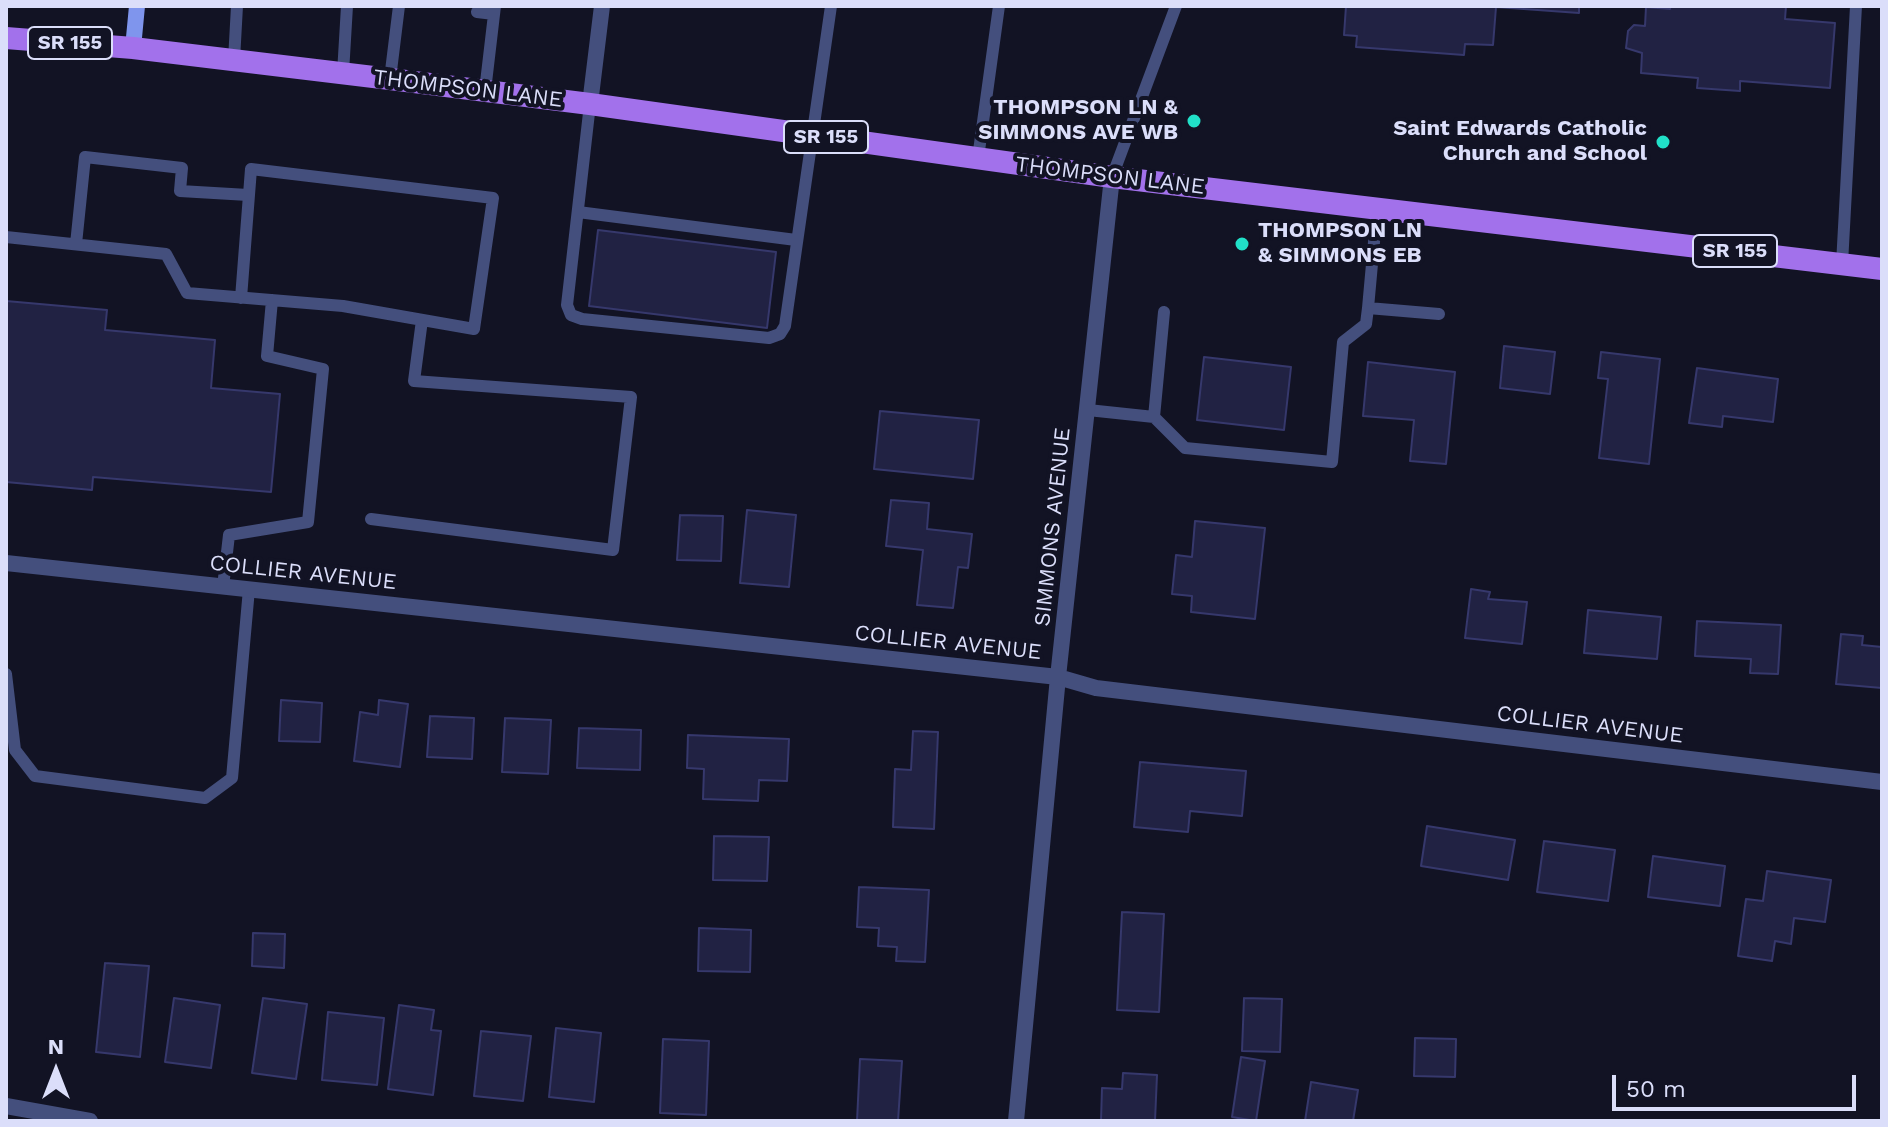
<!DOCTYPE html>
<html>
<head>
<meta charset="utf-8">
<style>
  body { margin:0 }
  #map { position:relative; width:1888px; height:1127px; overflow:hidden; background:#121324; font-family:"Work Sans",sans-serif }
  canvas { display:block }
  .frame { position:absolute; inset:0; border:8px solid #dbdefa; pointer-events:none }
  .north { position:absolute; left:16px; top:1031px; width:80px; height:80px; -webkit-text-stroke:6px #121324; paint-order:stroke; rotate:0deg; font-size:22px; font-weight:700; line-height:32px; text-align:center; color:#dbdefa }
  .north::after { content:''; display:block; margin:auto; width:28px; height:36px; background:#dbdefa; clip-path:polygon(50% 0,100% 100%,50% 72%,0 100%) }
  .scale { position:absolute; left:1612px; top:1075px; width:244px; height:36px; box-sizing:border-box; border:4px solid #dbdefa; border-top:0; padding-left:10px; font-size:24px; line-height:28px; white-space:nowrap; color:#dbdefa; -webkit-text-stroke:6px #121324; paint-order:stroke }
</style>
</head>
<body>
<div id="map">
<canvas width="1888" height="1127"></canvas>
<div class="frame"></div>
<div class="north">N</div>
<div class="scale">50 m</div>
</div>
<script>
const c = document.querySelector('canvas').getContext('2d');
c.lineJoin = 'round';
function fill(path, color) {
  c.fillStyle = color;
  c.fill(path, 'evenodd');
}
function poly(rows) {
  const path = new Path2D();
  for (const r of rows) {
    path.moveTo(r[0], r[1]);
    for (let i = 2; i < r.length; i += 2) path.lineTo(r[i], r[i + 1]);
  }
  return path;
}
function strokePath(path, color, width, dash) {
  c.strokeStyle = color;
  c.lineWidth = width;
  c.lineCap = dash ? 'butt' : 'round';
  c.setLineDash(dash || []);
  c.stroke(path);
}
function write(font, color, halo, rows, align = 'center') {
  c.font = font + ' "Work Sans",sans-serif';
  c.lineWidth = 8;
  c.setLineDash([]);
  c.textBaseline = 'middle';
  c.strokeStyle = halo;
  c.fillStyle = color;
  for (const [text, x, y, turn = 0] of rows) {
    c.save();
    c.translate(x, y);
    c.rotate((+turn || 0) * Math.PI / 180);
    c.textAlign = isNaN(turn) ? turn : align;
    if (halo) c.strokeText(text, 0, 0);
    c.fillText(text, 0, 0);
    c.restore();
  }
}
const building = poly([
  [1346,6,1579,6,1579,13,1496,7,1493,45,1465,44,1464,55,1356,47,1357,36,1344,35,1346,6],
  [1670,6,1786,6,1785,19,1835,23,1830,88,1740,81,1740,91,1697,88,1698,78,1641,73,1642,53,1626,48,1628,31,1634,25,1645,26,1646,7,1670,9,1670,6],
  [598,230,776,252,767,328,589,306,598,230],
  [6,301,107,310,105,330,215,340,211,388,280,394,271,492,93,477,92,490,6,482,6,301],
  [1504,346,1555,352,1550,394,1500,388,1504,346],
  [1601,352,1660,359,1649,464,1599,458,1608,379,1598,378,1601,352],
  [1204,357,1291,367,1284,430,1197,420,1204,357],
  [1368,362,1455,372,1446,464,1410,461,1414,420,1363,416,1368,362],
  [1697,368,1778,379,1773,422,1723,416,1722,427,1689,423,1697,368],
  [880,411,979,420,973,479,874,469,880,411],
  [891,500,929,503,927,529,972,534,968,568,958,567,953,608,917,605,923,550,886,546,891,500],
  [747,510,796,515,789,587,740,583,747,510],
  [680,515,723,516,721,561,677,560,680,515],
  [1195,521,1265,528,1255,619,1191,612,1192,596,1172,594,1176,555,1192,557,1195,521],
  [1471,589,1490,592,1488,599,1527,602,1522,644,1465,638,1471,589],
  [1588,610,1661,617,1657,659,1584,653,1588,610],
  [1697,621,1781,625,1778,674,1750,673,1751,659,1695,656,1697,621],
  [1841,634,1863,636,1862,645,1882,647,1882,688,1836,684,1841,634],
  [281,700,322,703,320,742,279,741,281,700],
  [379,700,408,704,400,767,354,761,360,712,378,715,379,700],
  [430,716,474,718,472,759,427,757,430,716],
  [505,718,551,720,548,774,502,772,505,718],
  [579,728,641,730,640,770,577,768,579,728],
  [913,731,938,732,934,829,893,827,895,769,911,770,913,731],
  [688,735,789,739,787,781,759,780,758,801,703,799,704,769,687,768,688,735],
  [1140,762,1246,771,1242,816,1190,811,1188,832,1134,827,1140,762],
  [1427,826,1515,840,1508,880,1421,866,1427,826],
  [714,836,769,837,767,881,713,880,714,836],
  [1544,841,1615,850,1608,901,1537,892,1544,841],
  [1653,856,1725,866,1720,906,1648,897,1653,856],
  [1767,871,1831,880,1825,922,1794,918,1791,944,1775,941,1772,961,1738,956,1746,899,1763,901,1767,871],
  [859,887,929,890,925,962,896,961,897,947,878,946,879,928,857,927,859,887],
  [1122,912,1164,914,1159,1012,1117,1010,1122,912],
  [699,928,751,930,750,972,698,971,699,928],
  [253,933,285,934,284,968,252,966,253,933],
  [105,963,149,966,140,1057,96,1052,105,963],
  [174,998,220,1005,211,1068,165,1062,174,998],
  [263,998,307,1004,296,1079,252,1073,263,998],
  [1244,998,1282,999,1280,1052,1242,1051,1244,998],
  [399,1005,434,1010,431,1030,441,1031,433,1095,388,1089,399,1005],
  [328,1012,384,1018,377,1085,322,1080,328,1012],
  [556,1028,601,1033,594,1102,549,1097,556,1028],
  [481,1031,531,1036,523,1101,474,1096,481,1031],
  [1415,1038,1456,1039,1455,1077,1414,1076,1415,1038],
  [663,1039,709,1041,706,1115,660,1113,663,1039],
  [1241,1057,1265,1061,1256,1121,1232,1117,1241,1057],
  [860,1059,902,1061,898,1121,857,1121,860,1059],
  [1123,1073,1157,1075,1155,1121,1101,1121,1102,1088,1122,1089,1123,1073],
  [1311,1082,1358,1090,1353,1121,1305,1121,1311,1082]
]);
fill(building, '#212243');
strokePath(building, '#36386c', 2);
strokePath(poly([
  [477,12,494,14],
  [234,60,237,6],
  [343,73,347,6],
  [390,79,399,6],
  [485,91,495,6],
  [590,104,567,305,571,315,582,319,769,338,780,334,785,326,831,6],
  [978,158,999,6],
  [1112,177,1176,6],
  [1377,209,1368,308,1439,314],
  [578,212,796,240],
  [6,237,166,254,187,293,343,306,474,329,493,198,251,169,241,298],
  [76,244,85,157,182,168,180,191,248,195],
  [1842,264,1856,6],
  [1088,410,1154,417,1164,312],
  [1154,417,1185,448,1332,462,1343,342,1366,324,1368,308],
  [371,519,613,550,631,397,414,381,422,320],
  [223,587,229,535,308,522,323,369,267,356,272,300],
  [6,674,15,750,35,776,205,798,232,778,249,589]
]), '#444f7d', 12);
strokePath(poly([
  [590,104,602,6],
  [6,563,1058,677,1096,688,1882,782],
  [6,1106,90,1121],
  [1016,1121,1058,677,1112,177]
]), '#444f7d', 16);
strokePath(poly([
  [133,48,137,6]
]), '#7f95ed', 16);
strokePath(poly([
  [6,38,133,48,390,79,590,104,1112,177,1882,269]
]), '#a271eb', 22);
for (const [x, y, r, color] of [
  [1194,121,8,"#21e0c8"],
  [1663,142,8,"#21e0c8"],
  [1242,244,8,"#21e0c8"]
]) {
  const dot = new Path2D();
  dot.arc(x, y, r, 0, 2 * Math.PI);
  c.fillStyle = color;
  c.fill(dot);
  strokePath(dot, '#121324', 3);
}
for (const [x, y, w] of [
  [70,43,84],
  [826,137,84],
  [1735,251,84]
]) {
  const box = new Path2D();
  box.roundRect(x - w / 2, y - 16, w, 32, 6);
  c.fillStyle = '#121324';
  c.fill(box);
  strokePath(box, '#dbdefa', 2);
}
write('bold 20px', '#dbdefa', null, [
  ["SR 155",70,43],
  ["SR 155",826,137],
  ["SR 155",1735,251]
]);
write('22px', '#dbdefa', '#121324', [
  ["THOMPSON LANE",468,89,7],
  ["THOMPSON LANE",1110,176,7],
  ["SIMMONS AVENUE",1053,527,-84],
  ["COLLIER AVENUE",303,573,6],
  ["COLLIER AVENUE",948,643,6],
  ["COLLIER AVENUE",1590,725,7]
]);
write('bold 22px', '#dbdefa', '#121324', [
  ["THOMPSON LN &",1178,108],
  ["SIMMONS AVE WB",1178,133],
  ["Saint Edwards Catholic",1647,129],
  ["Church and School",1647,154],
  ["THOMPSON LN",1258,231,"left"],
  ["& SIMMONS EB",1258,256,"left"]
], 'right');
</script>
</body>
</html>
